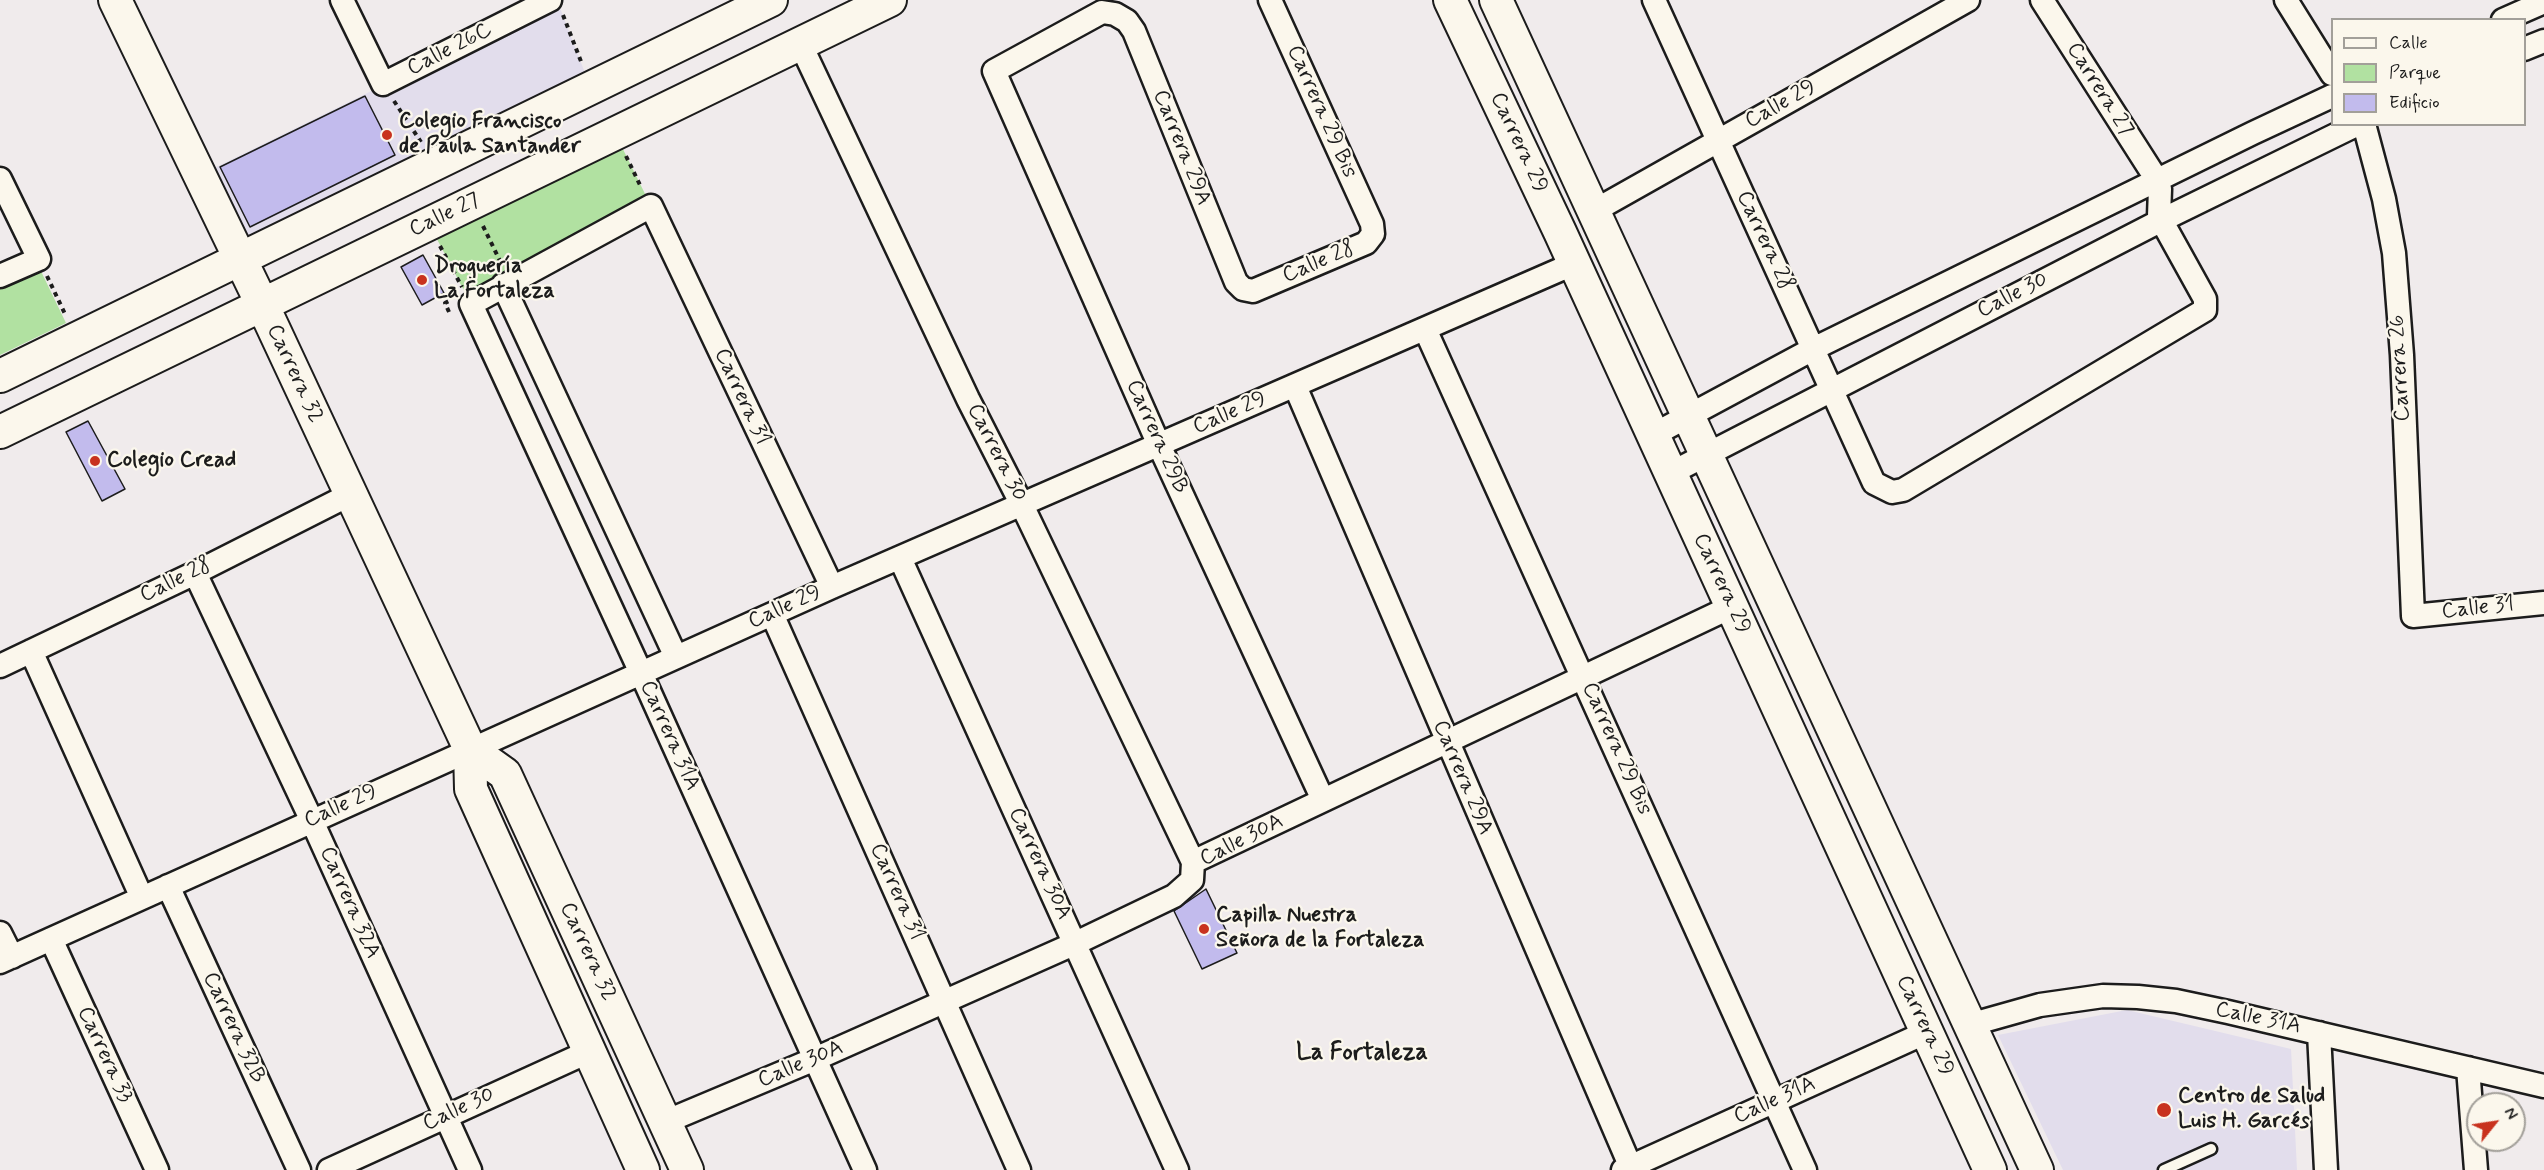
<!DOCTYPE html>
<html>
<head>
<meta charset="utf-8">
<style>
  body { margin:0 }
  #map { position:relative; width:2544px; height:1170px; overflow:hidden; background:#f0ebec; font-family:Mynerve,sans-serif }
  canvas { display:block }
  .legend { position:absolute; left:2331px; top:18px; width:195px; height:108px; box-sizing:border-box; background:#fbf7ec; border:2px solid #a29f99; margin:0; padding:8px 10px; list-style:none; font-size:18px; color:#1c1c1c }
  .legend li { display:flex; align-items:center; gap:12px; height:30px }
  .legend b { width:30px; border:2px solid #a29f99 }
  .north { position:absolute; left:2466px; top:1092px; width:60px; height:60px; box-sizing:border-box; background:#fbf7ec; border:2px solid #a29f99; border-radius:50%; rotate:60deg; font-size:16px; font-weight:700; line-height:24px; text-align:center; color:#1c1c1c }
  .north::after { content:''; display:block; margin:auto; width:21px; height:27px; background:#c8321e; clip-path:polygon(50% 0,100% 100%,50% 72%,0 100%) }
</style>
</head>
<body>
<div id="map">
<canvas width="2544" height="1170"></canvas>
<ul class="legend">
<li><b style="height:8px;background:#fbf7ec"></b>Calle</li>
<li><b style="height:16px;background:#b1e1a1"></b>Parque</li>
<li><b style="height:16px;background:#c2bbed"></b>Edificio</li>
</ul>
<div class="north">N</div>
</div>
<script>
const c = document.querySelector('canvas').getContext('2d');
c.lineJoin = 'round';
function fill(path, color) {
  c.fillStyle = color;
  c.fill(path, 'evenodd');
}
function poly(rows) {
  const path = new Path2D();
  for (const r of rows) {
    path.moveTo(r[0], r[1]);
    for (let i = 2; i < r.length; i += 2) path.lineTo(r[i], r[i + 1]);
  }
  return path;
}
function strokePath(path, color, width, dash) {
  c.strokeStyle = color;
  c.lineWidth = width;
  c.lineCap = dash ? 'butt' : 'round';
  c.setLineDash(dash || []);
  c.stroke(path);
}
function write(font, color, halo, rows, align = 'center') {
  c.font = font + ' Mynerve,sans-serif';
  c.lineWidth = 4.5;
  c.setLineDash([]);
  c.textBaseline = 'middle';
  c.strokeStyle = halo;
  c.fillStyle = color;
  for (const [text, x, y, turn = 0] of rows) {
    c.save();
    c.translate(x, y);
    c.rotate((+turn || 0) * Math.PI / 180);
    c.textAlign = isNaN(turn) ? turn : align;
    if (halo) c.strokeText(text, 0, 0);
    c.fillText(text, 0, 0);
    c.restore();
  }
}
fill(poly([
  [557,0,585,73,240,259,200,175],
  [2127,1010,2291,1049,2297,1170,2063,1170,1998,1035]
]), '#e2ddec');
fill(poly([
  [615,133,651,206,471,304,429,224],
  [38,265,66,323,0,355,0,281]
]), '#b1e1a1');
const building = poly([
  [365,96,395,155,250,227,220,167,365,96],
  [423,255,444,293,422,305,401,267,423,255],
  [88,421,125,489,102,501,66,432,88,421],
  [1206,889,1237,953,1202,969,1174,911,1206,889]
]);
fill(building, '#c2bbed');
strokePath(building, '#1c1c1c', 1.5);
const lane = poly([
  [2164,1170,2211,1149]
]);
const street = poly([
  [342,0,383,84,550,0],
  [1270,0,1372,224,1373,234,1366,243,1253,291,1243,289,1236,282,1134,31,1127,21,1115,14,1102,12,994,71,1159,445,1323,800],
  [1654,0,1874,483,1892,492,1903,490,2205,310,2205,299,2159,216,2160,189,2157,180,2042,0],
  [2286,0,2332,74],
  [2503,20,2544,2],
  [2524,49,2544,41],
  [2364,124,2384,199,2394,253,2402,355,2413,616,2544,603],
  [0,179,39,259,0,276],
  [1594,211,1968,0],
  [503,285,676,657],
  [1425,329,1805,1170],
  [1295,386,1632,1170],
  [1653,435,1813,349,2253,133,2332,96],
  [1671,473,2162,220,2358,124],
  [900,558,1177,1170],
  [195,573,312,821,470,1170],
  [832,587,651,206,471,304,641,673,865,1170],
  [772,614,1019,1170],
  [31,651,142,898],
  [0,666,195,573,351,494],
  [1193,862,1731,607],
  [168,886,299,1170],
  [0,933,12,957],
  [51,939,157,1170],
  [0,962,832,587,1573,264],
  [1969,1025,2040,1005,2103,996,2138,997,2176,1001,2228,1012,2544,1086],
  [2319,1033,2326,1170],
  [2468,1068,2476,1170],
  [665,1122,815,1059,1076,943,1174,896,1192,880,1193,862,1022,505,968,399,800,43],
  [329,1170,590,1051],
  [1623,1170,1927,1032]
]);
const secondary = poly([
  [115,0,262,304,470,749,471,789,643,1170],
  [1450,0,1560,232,1990,1170],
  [1496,0,2037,1170],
  [0,376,771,0],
  [0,432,890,0],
  [470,749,505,774,687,1170]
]);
strokePath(lane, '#1c1c1c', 15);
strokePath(street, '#1c1c1c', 27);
strokePath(secondary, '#1c1c1c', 36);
strokePath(poly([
  [563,15,582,64],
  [394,101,421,142],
  [626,156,641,187],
  [483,226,502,265],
  [440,246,462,287],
  [47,276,66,316],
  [449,312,445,303,451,300]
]), '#1c1c1c', 4, [4.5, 4.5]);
strokePath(lane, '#fbf7ec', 10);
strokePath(street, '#fbf7ec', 22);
strokePath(secondary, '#fbf7ec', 32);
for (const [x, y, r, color] of [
  [387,135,6,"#c8321e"],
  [422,280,6,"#c8321e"],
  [95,461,6,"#c8321e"],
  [1204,929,6,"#c8321e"],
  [2164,1110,8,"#c8321e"]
]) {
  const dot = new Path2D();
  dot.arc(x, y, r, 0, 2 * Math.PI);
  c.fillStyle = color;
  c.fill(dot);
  strokePath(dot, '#fbf7ec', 2);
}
write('22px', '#1c1c1c', '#fbf7ec', [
  ["Calle 26C",450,50,-27],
  ["Carrera 27",2099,90,58],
  ["Calle 29",1781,105,-29],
  ["Carrera 29 Bis",1321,112,66],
  ["Carrera 29",1518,143,65],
  ["Carrera 29A",1181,148,68],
  ["Calle 27",445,216,-25],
  ["Carrera 28",1764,241,65],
  ["Calle 28",1319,263,-23],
  ["Calle 30",2013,296,-27],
  ["Carrera 26",2401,368,-93],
  ["Carrera 32",294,374,65],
  ["Carrera 31",741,397,65],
  ["Calle 29",1230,414,-23],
  ["Carrera 29B",1156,437,66],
  ["Carrera 30",996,453,63],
  ["Calle 28",176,581,-26],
  ["Carrera 29",1721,584,65],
  ["Calle 29",785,608,-24],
  ["Calle 31",2478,609,-6],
  ["Carrera 31A",669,736,66],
  ["Carrera 29 Bis",1616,749,66],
  ["Carrera 29A",1462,778,67],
  ["Calle 29",341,807,-24],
  ["Calle 30A",1242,841,-27],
  ["Carrera 30A",1039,864,65],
  ["Carrera 31",896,892,66],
  ["Carrera 32A",349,903,66],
  ["Carrera 32",587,952,65],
  ["Calle 31A",2258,1019,12],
  ["Carrera 29",1924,1026,65],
  ["Carrera 32B",233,1028,65],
  ["Carrera 33",104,1055,65],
  ["Calle 30A",801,1065,-23],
  ["Calle 31A",1775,1101,-24],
  ["Calle 30",459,1110,-25]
]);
write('bold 22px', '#1c1c1c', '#fbf7ec', [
  ["Colegio Francisco",399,122],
  ["de Paula Santander",399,147],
  ["Droguería",434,267],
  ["La Fortaleza",434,292],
  ["Colegio Cread",107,461],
  ["Capilla Nuestra",1216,916],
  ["Señora de la Fortaleza",1216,941],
  ["Centro de Salud",2178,1097],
  ["Luis H. Garcés",2178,1122]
], 'left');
write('bold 24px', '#1c1c1c', '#fbf7ec', [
  ["La Fortaleza",1362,1054]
]);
</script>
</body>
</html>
